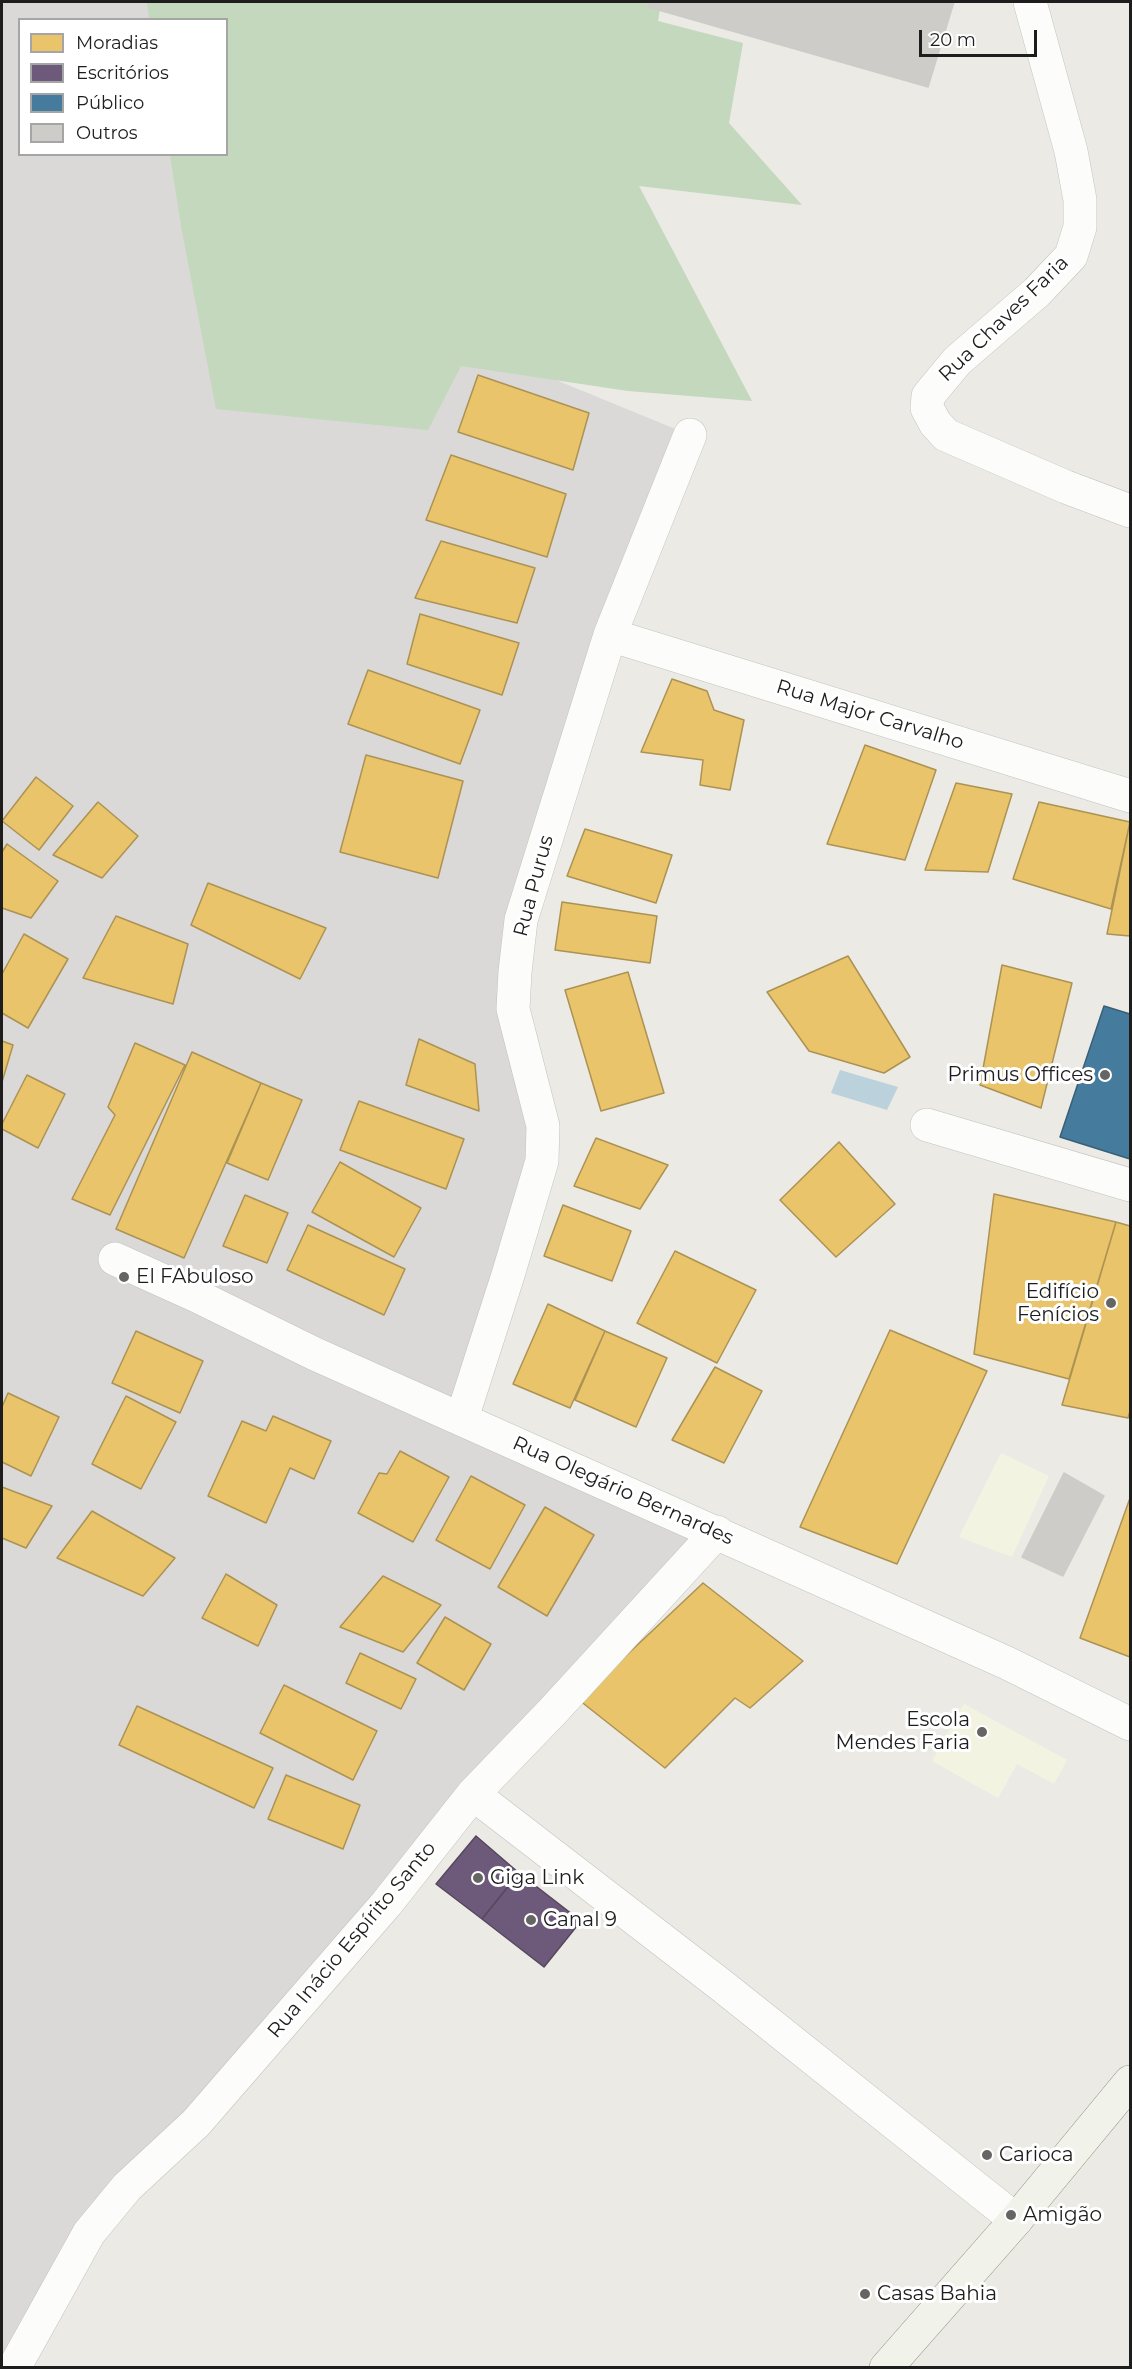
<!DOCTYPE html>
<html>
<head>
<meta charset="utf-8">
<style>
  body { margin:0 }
  #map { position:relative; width:1132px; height:2369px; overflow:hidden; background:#ebeae5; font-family:Montserrat,sans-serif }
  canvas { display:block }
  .frame { position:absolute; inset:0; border:3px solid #1d1d1d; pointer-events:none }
  .legend { position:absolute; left:18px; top:18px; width:210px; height:138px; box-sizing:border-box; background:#fff; border:2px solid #a5a5a5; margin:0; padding:8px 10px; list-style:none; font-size:18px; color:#1d1d1d }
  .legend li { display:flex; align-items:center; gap:12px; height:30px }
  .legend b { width:30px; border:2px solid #a5a5a5 }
  .scale { position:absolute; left:919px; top:30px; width:118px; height:27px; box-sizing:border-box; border:3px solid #1d1d1d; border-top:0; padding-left:8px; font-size:18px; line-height:21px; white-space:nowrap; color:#1d1d1d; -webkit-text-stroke:4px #fff; paint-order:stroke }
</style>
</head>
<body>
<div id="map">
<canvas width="1132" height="2369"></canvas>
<div class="frame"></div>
<ul class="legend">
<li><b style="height:16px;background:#e9c46a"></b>Moradias</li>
<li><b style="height:16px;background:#6d597a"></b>Escritórios</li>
<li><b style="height:16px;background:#457b9d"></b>Público</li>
<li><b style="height:16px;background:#ceccc8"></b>Outros</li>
</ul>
<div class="scale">20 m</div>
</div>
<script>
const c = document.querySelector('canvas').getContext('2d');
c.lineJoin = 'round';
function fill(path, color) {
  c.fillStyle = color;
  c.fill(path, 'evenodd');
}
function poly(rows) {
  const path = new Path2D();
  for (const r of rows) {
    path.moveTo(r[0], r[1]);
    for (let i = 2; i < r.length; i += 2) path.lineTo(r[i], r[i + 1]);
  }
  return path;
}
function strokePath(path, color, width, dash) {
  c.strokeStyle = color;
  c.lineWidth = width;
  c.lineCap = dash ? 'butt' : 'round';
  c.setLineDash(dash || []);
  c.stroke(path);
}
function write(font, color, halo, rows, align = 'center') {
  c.font = font + ' Montserrat,sans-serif';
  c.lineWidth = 6;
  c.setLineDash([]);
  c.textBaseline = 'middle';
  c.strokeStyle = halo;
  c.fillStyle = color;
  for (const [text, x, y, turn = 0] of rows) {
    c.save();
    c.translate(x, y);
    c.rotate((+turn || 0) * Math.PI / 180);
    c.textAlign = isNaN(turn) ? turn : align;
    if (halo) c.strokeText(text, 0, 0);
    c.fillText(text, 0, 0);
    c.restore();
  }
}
fill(poly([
  [2,2,155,2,157,19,20,20,20,154,173,155,181,226,690,435,515,972,543,1126,461,1419,712,1532,105,2207,2,2368]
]), '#dad9d7');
fill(poly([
  [1001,1453,1049,1476,1012,1557,959,1537],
  [964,1704,1067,1760,1054,1784,1017,1764,998,1798,932,1761]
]), '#f2f4e1');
fill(poly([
  [147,2,661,2,658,21,743,43,729,123,802,205,639,186,752,401,628,391,461,366,428,430,216,409,181,226,170,155,226,154,226,20,149,19]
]), '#c3d8bc');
fill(poly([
  [840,1070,898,1087,887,1110,831,1093]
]), '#bbd1dc');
const homes = poly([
  [478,375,589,413,573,470,458,432,478,375],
  [451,455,566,494,547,557,426,520,451,455],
  [441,541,535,568,517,623,415,598,441,541],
  [420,614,519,643,502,695,407,664,420,614],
  [368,670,480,710,460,764,348,724,368,670],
  [672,679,707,691,714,710,744,720,730,790,700,785,703,760,641,752,672,679],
  [865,745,936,770,905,860,827,844,865,745],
  [366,755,463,781,438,878,340,852,366,755],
  [36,777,73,806,39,850,2,821,36,777],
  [956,783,1012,794,988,872,925,870,956,783],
  [98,802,138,836,102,878,53,855,98,802],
  [1039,802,1130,822,1111,909,1013,879,1039,802],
  [1130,822,1130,936,1107,934,1130,822],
  [585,829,672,855,656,903,567,876,585,829],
  [7,844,58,881,31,918,2,908,2,852,7,844],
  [208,883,326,928,300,979,191,925,208,883],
  [562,902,657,916,650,963,555,950,562,902],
  [116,916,188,944,173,1004,83,978,116,916],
  [24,934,68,959,28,1028,2,1013,2,974,24,934],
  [848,956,910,1057,884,1073,809,1051,767,992,848,956],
  [1002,965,1072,983,1041,1108,980,1085,1002,965],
  [628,972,664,1093,601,1111,565,990,628,972],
  [419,1039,475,1064,479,1111,406,1085,419,1039],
  [2,1041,13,1045,2,1082,2,1041],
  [135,1043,185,1065,110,1215,72,1199,115,1115,108,1107,135,1043],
  [192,1052,261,1083,184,1258,116,1229,192,1052],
  [27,1075,65,1094,38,1148,2,1129,2,1124,27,1075],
  [261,1083,302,1100,268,1180,227,1163,261,1083],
  [359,1101,464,1139,446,1189,340,1150,359,1101],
  [596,1138,668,1165,640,1209,574,1186,596,1138],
  [839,1142,895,1204,836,1257,780,1200,839,1142],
  [340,1162,421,1208,394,1257,312,1212,340,1162],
  [994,1194,1116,1222,1069,1379,974,1354,994,1194],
  [245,1195,288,1213,267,1263,223,1246,245,1195],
  [563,1205,631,1231,612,1281,544,1256,563,1205],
  [1116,1222,1130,1226,1130,1411,1128,1418,1062,1405,1116,1222],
  [308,1225,405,1269,384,1315,287,1270,308,1225],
  [675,1251,756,1290,717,1363,637,1323,675,1251],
  [548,1304,605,1331,570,1408,513,1384,548,1304],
  [890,1330,987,1371,897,1564,800,1527,890,1330],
  [136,1331,203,1361,180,1413,112,1383,136,1331],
  [605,1331,667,1358,636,1427,575,1400,605,1331],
  [715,1367,762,1391,724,1463,672,1440,715,1367],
  [8,1393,59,1417,31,1476,2,1462,2,1407,8,1393],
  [126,1396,176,1422,141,1489,92,1464,126,1396],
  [273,1416,331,1441,314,1479,290,1468,266,1523,208,1496,242,1421,266,1431,273,1416],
  [400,1451,449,1477,413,1542,358,1513,379,1473,387,1474,400,1451],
  [471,1476,525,1505,490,1569,436,1540,471,1476],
  [2,1487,52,1506,26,1548,2,1538,2,1487],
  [1130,1498,1130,1657,1080,1638,1130,1498],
  [545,1507,594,1535,547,1616,498,1587,545,1507],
  [92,1511,175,1558,143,1596,57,1558,92,1511],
  [226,1574,277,1605,258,1646,202,1618,226,1574],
  [383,1576,441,1605,403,1652,340,1627,383,1576],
  [703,1583,803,1661,750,1708,735,1698,665,1768,579,1700,703,1583],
  [445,1617,491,1644,464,1690,417,1663,445,1617],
  [360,1653,416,1679,401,1709,346,1683,360,1653],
  [284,1685,377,1731,353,1780,260,1733,284,1685],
  [137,1706,273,1768,254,1808,119,1745,137,1706],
  [286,1775,360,1805,343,1849,268,1819,286,1775]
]);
fill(homes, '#e9c46a');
strokePath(homes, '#ac9253', 1.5);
const offices = poly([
  [476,1836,519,1873,482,1919,436,1884,476,1836],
  [519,1873,581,1921,544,1967,482,1919,519,1873]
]);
fill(offices, '#6d597a');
strokePath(offices, '#55475e', 1.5);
const public = poly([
  [1104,1006,1130,1014,1130,1159,1060,1137,1104,1006]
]);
fill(public, '#457b9d');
strokePath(public, '#395f77', 1.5);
const building = poly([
  [650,2,954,2,928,87,648,7,650,2],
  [1064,1473,1104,1496,1063,1576,1022,1557,1064,1473]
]);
fill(building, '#ceccc8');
strokePath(building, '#ceccc7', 1.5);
const street = poly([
  [1030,2,1071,151,1080,200,1080,227,1071,256,1037,292,957,361,928,396,927,408,935,423,946,435,1066,487,1130,511],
  [610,635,1130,796],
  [927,1125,1130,1185],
  [115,1259,197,1296,315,1354,1007,1663,1130,1724],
  [462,1418,508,1275,542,1161,543,1126,513,1009,515,972,521,920,610,635,690,435],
  [473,1794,721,1985,1016,2220],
  [14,2368,89,2233,127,2187,196,2123,387,1903,473,1794,553,1711,717,1532]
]);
const secondary = poly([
  [886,2368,1016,2220,1130,2082]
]);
strokePath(street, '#c2c2c0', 34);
strokePath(secondary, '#8f947f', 34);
strokePath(street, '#fcfcfb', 33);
strokePath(secondary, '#f1f2ea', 33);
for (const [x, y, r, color] of [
  [1105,1075,6,"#656563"],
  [124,1277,6,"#656563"],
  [1111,1303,6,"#656563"],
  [982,1732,6,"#656563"],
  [478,1878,6,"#656563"],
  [531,1920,6,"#656563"],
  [987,2155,6,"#656563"],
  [1011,2215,6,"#656563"],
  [865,2294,6,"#656563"]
]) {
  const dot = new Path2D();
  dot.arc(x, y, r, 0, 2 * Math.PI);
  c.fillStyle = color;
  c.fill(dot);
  strokePath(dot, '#fff', 2);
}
write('20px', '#1d1d1d', '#fff', [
  ["Rua Chaves Faria",1004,319,-44],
  ["Rua Major Carvalho",870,715,17],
  ["Rua Purus",534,886,-75],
  ["Rua Olegário Bernardes",623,1491,24],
  ["Rua Inácio Espírito Santo",352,1940,-50]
]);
write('20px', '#1d1d1d', '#fff', [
  ["Primus Offices",1093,1075,"right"],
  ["El FAbuloso",136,1277],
  ["Edifício",1099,1292,"right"],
  ["Fenícios",1099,1315,"right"],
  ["Escola",970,1720,"right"],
  ["Mendes Faria",970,1743,"right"],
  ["Giga Link",490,1878],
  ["Canal 9",543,1920],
  ["Carioca",999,2155],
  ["Amigão",1023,2215],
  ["Casas Bahia",877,2294]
], 'left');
</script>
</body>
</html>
